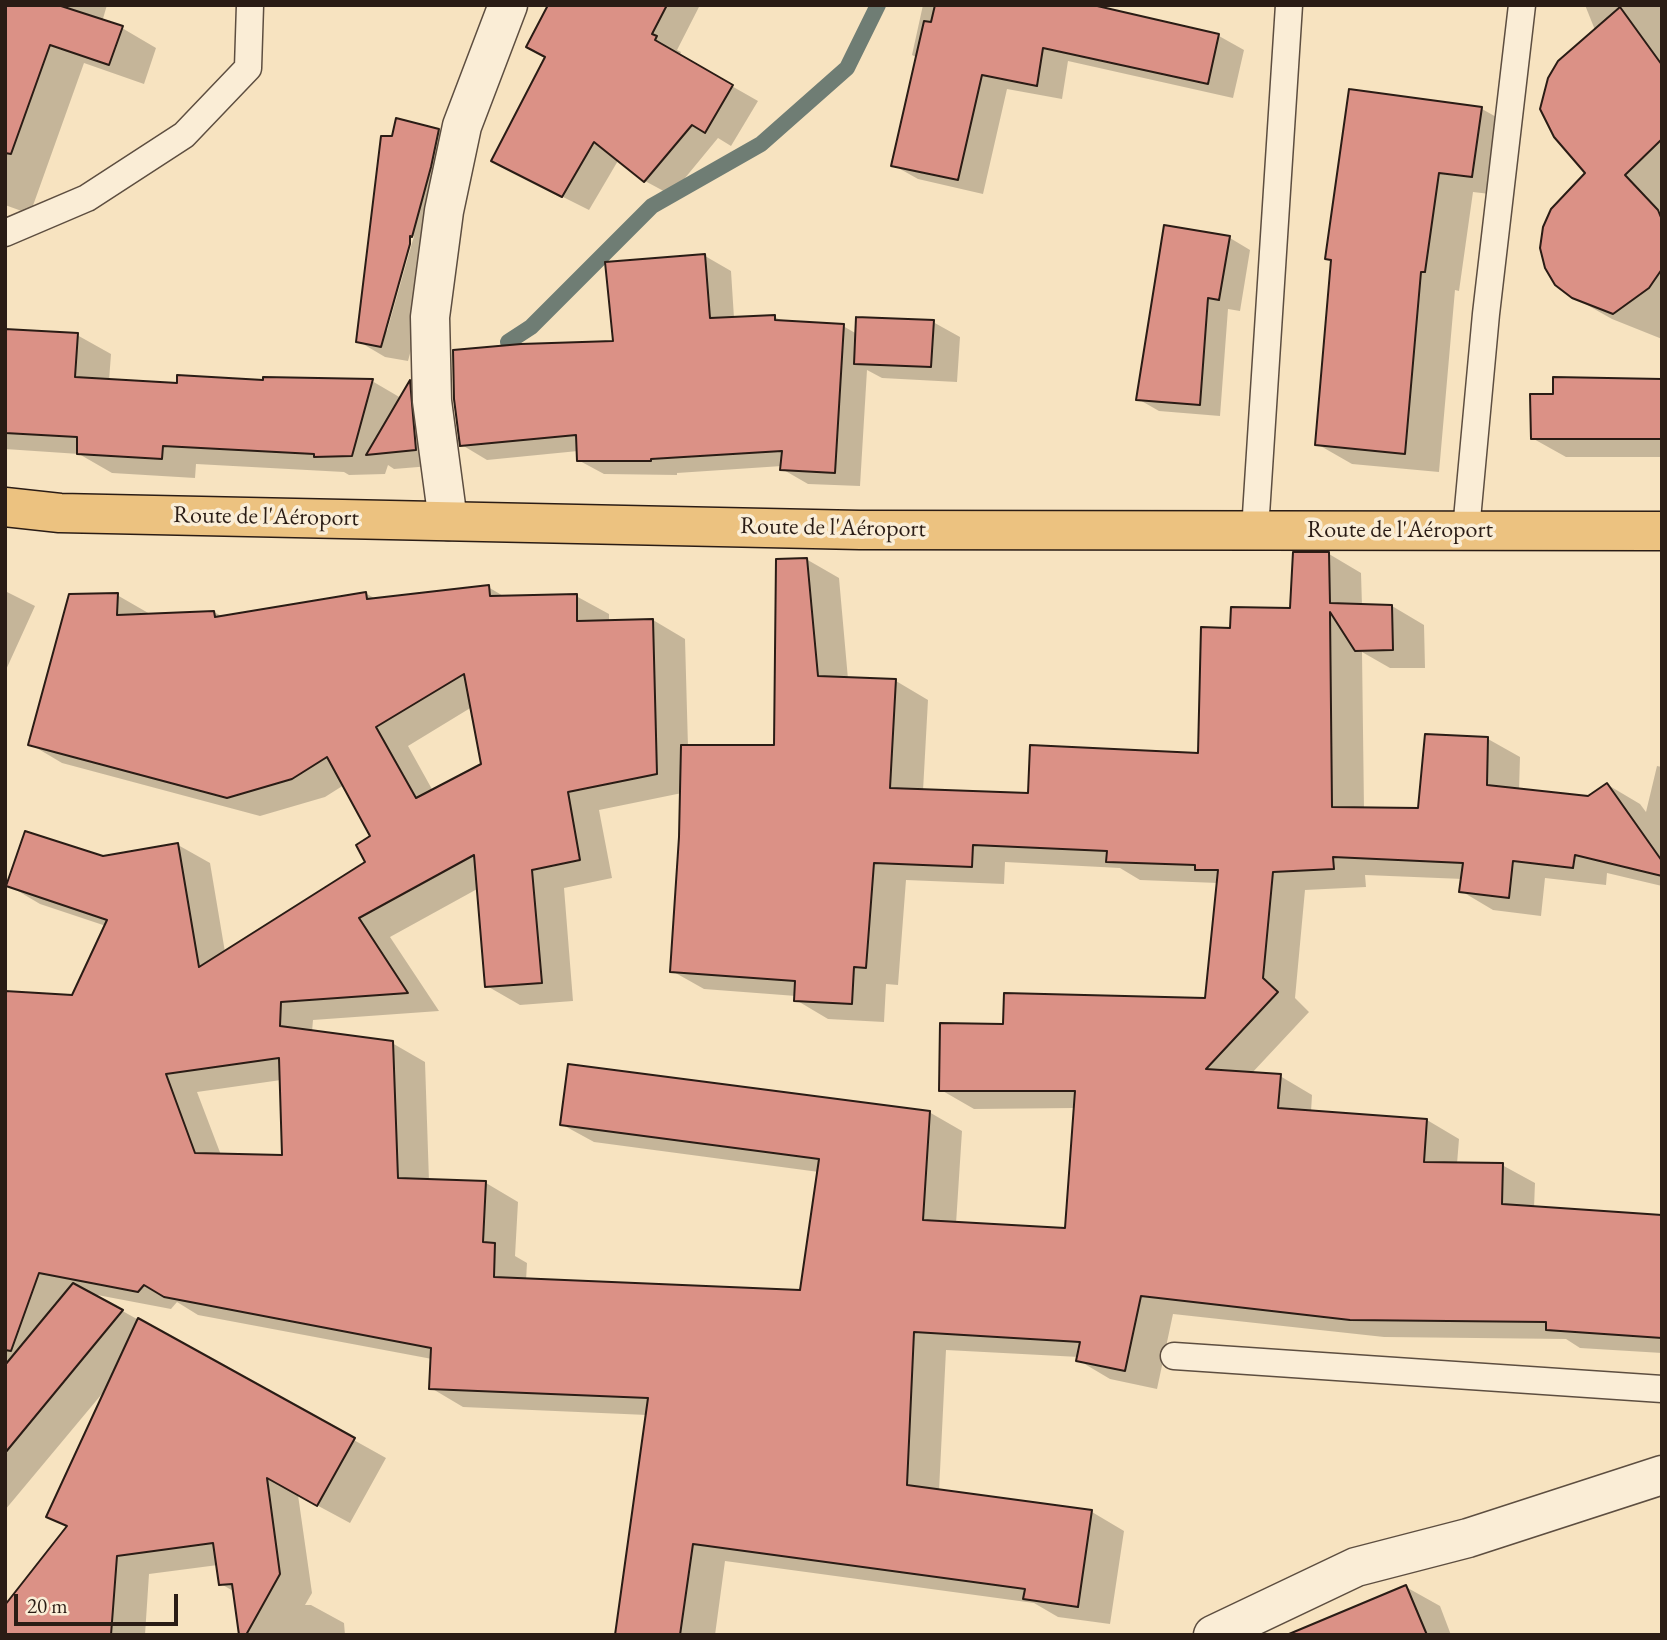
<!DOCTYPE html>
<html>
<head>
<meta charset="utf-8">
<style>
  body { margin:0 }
  #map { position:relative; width:1667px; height:1640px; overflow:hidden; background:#f7e3c0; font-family:"EB Garamond",serif }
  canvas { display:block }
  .frame { position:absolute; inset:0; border:7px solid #2a1c15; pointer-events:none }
  .scale { position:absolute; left:14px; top:1594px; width:164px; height:32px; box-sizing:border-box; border:4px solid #2a1c15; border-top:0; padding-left:9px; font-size:21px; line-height:24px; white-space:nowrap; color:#2a1c15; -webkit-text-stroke:5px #faedd6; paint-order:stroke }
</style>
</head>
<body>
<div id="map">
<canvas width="1667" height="1640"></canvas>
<div class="frame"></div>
<div class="scale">20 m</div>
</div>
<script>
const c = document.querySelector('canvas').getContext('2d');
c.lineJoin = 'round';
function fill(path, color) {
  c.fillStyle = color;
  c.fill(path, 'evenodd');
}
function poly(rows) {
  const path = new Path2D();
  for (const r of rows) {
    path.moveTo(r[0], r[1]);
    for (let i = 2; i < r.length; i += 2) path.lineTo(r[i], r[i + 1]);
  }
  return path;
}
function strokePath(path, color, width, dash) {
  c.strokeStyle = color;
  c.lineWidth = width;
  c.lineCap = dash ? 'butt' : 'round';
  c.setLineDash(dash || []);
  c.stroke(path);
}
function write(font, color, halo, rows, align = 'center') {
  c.font = font + ' "EB Garamond",serif';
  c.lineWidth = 7;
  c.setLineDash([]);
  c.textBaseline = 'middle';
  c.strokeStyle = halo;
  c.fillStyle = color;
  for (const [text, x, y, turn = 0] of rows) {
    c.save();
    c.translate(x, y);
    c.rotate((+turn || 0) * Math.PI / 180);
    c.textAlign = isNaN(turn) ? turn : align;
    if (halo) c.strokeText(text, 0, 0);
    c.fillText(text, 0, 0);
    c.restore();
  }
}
fill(poly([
  [5,5,107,5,102,22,122,28,156,48,144,84,84,63,30,214,5,205],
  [550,5,700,5,677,50,681,52,679,56,758,101,731,146,718,138,671,195,645,181,619,159,589,210,519,175,547,57],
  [923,5,1085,5,1219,36,1244,50,1233,98,1068,61,1062,99,1007,89,983,194,918,179,893,165,918,58,912,55],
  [1585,5,1662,5,1662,339,1612,319,1573,297,1587,173,1595,30],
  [1482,109,1516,128,1507,196,1473,192,1459,291,1455,290,1439,472,1352,464,1317,444,1333,261,1326,258],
  [438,130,465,146,408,361,385,357,358,341,393,138],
  [410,235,414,236,387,331,387,322],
  [1230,238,1250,250,1240,311,1228,309,1220,416,1159,411,1138,399],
  [705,256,731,271,734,318,775,317,785,323,843,326,857,334,933,322,960,337,957,382,882,378,867,370,860,486,808,484,782,469,782,466,677,473,677,475,604,474,578,460,578,451,487,460,462,445,615,343],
  [5,331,77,335,111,354,109,381,178,385,372,381,401,398,410,382,436,397,443,465,394,469,388,465,385,474,349,475,344,472,196,464,195,478,112,473,79,454,5,449],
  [1662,381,1662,457,1566,457,1532,438,1555,396],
  [1329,554,1361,573,1362,606,1392,606,1424,625,1425,668,1390,668,1362,652,1364,809,1420,810,1488,739,1520,757,1519,791,1588,798,1608,785,1640,804,1646,812,1657,766,1662,767,1662,886,1607,873,1606,885,1545,878,1541,916,1493,910,1461,891,1463,879,1365,875,1366,887,1305,890,1295,998,1309,1012,1251,1074,1280,1076,1312,1095,1311,1112,1427,1120,1459,1139,1457,1164,1502,1165,1535,1183,1534,1208,1662,1217,1662,1353,1580,1348,1566,1339,1384,1337,1173,1314,1157,1389,1110,1379,1078,1360,1079,1357,946,1350,939,1491,1092,1512,1124,1531,1110,1624,1058,1617,1034,1603,725,1561,715,1635,616,1635,647,1415,463,1407,431,1388,432,1359,198,1315,177,1302,171,1309,92,1294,386,1458,350,1523,298,1495,312,1593,305,1605,311,1605,344,1623,345,1635,241,1635,235,1592,221,1584,218,1565,149,1574,145,1635,5,1635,68,1527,48,1516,106,1389,5,1510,5,993,73,997,106,926,40,904,8,885,103,858,178,845,210,863,225,952,368,862,373,837,344,785,325,797,260,816,62,763,30,744,117,595,150,614,214,612,223,617,365,593,376,599,488,587,505,597,576,596,609,614,609,621,653,620,685,639,688,747,776,747,806,559,839,578,848,679,896,681,928,700,923,791,1029,794,1200,755,1232,629,1292,610],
  [472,707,483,765,433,791,408,746],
  [682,793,672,971,704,989,796,996,796,1000,828,1019,884,1022,886,984,898,985,906,880,1004,884,1005,862,1120,868,1140,880,1218,883,1207,1000,1005,1025,941,1090,974,1109,1075,1108,1067,1230,956,1224,962,1131,929,1112,561,1124,594,1142,819,1172,801,1292,526,1281,527,1263,515,1256,518,1202,486,1183,429,1181,425,1062,392,1043,312,1032,313,1020,439,1011,390,937,479,888,487,986,520,1005,573,1001,564,888,612,878,599,810],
  [281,1080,283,1157,221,1155,197,1092],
  [5,591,35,606,5,672],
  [1406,1587,1440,1606,1451,1635,1292,1635]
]), '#0003');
strokePath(poly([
  [508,342,531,327,652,206,761,144,847,68,878,5]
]), '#6f7d74', 16);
const building = poly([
  [5,5,58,5,123,26,109,65,50,45,11,154,5,153,5,5],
  [548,5,667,5,652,34,657,36,655,40,733,85,705,133,692,125,644,182,594,142,562,197,491,161,545,57,526,47,548,5],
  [935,5,1093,5,1219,34,1208,84,1043,48,1037,86,982,75,958,180,891,166,924,21,931,22,935,5],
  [1620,7,1662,65,1662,139,1625,175,1658,210,1662,220,1662,269,1649,288,1613,314,1572,298,1555,285,1545,268,1540,248,1543,227,1551,209,1585,173,1554,137,1540,109,1548,78,1558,61,1620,7],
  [1349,89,1482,107,1472,177,1439,173,1425,272,1421,272,1405,454,1315,445,1331,260,1325,259,1349,89],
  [396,118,439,129,431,167,412,237,410,236,410,244,381,347,356,342,381,136,392,136,396,118],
  [1164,225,1230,236,1219,300,1208,298,1200,405,1136,400,1164,225],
  [705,254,710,318,775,315,775,320,844,324,835,473,780,470,782,451,651,459,651,461,577,461,576,435,460,446,454,399,453,350,521,344,613,341,605,262,705,254],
  [856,317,934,320,931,367,854,364,856,317],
  [5,329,78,333,75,377,177,383,177,375,263,380,263,377,373,379,352,456,314,457,314,454,163,446,162,459,77,454,77,437,5,433,5,329],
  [1553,377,1662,379,1662,439,1531,439,1530,394,1553,394,1553,377],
  [410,380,416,450,366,455,410,380],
  [1293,552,1329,552,1330,603,1392,605,1393,650,1355,651,1330,612,1332,807,1418,808,1425,734,1488,737,1487,785,1588,796,1607,783,1662,861,1662,876,1575,855,1573,868,1513,861,1509,898,1459,892,1463,863,1333,857,1334,869,1273,872,1263,978,1278,992,1206,1069,1281,1074,1278,1108,1427,1119,1424,1162,1503,1163,1502,1204,1662,1215,1662,1338,1546,1330,1546,1322,1350,1320,1141,1296,1125,1371,1076,1361,1080,1342,914,1332,907,1485,1092,1510,1078,1607,1023,1599,1025,1589,693,1544,680,1635,615,1635,648,1398,429,1389,431,1348,164,1297,144,1285,138,1292,39,1273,11,1351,5,1350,5,991,72,995,107,920,6,886,25,831,103,856,178,843,199,967,365,862,356,845,370,836,327,757,292,779,227,798,28,745,69,594,118,593,117,615,214,611,215,617,366,592,367,599,489,585,490,596,577,594,577,621,653,619,657,774,568,792,580,860,532,870,542,983,485,987,474,855,359,918,408,993,281,1002,280,1026,393,1041,398,1178,486,1181,483,1242,495,1243,494,1277,800,1290,819,1159,560,1125,568,1064,930,1111,923,1220,1065,1228,1075,1091,939,1091,940,1023,1003,1024,1004,993,1205,998,1218,870,1195,870,1195,865,1106,862,1107,851,973,845,972,867,874,863,866,968,854,967,852,1004,794,1001,795,981,670,972,679,837,681,745,774,745,776,559,807,558,818,676,896,679,890,788,1028,793,1030,745,1198,753,1201,627,1230,628,1231,607,1290,608,1293,552],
  [464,674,481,764,416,798,376,727,464,674],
  [279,1058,282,1155,195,1153,166,1074,279,1058],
  [73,1283,123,1310,5,1453,5,1365,73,1283],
  [138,1318,355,1438,317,1506,267,1478,280,1574,246,1635,239,1635,232,1584,219,1585,213,1543,117,1556,111,1635,5,1635,5,1605,67,1526,46,1517,138,1318],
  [1406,1585,1427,1635,1289,1635,1289,1634,1406,1585]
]);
fill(building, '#db9186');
strokePath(building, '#2a1c15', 2);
const lane = poly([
  [5,233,87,198,184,135,248,68,250,5],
  [1255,530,1289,5],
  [1466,530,1486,314,1522,5],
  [1174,1356,1662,1389]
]);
const street = poly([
  [448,521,432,401,430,317,444,211,462,126,508,5],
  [1213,1635,1356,1567,1468,1538,1662,1475]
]);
const highway = poly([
  [5,507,60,513,860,530,1662,531]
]);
strokePath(lane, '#5d4e40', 29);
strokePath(street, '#5d4e40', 41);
strokePath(highway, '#2a1c15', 41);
strokePath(lane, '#faedd6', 26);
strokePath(street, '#faedd6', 38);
strokePath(highway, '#ecc280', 38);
write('24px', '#2a1c15', '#faedd6', [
  ["Route de l'Aéroport",266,517,1],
  ["Route de l'Aéroport",833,528,1],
  ["Route de l'Aéroport",1400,530]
]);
</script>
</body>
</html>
